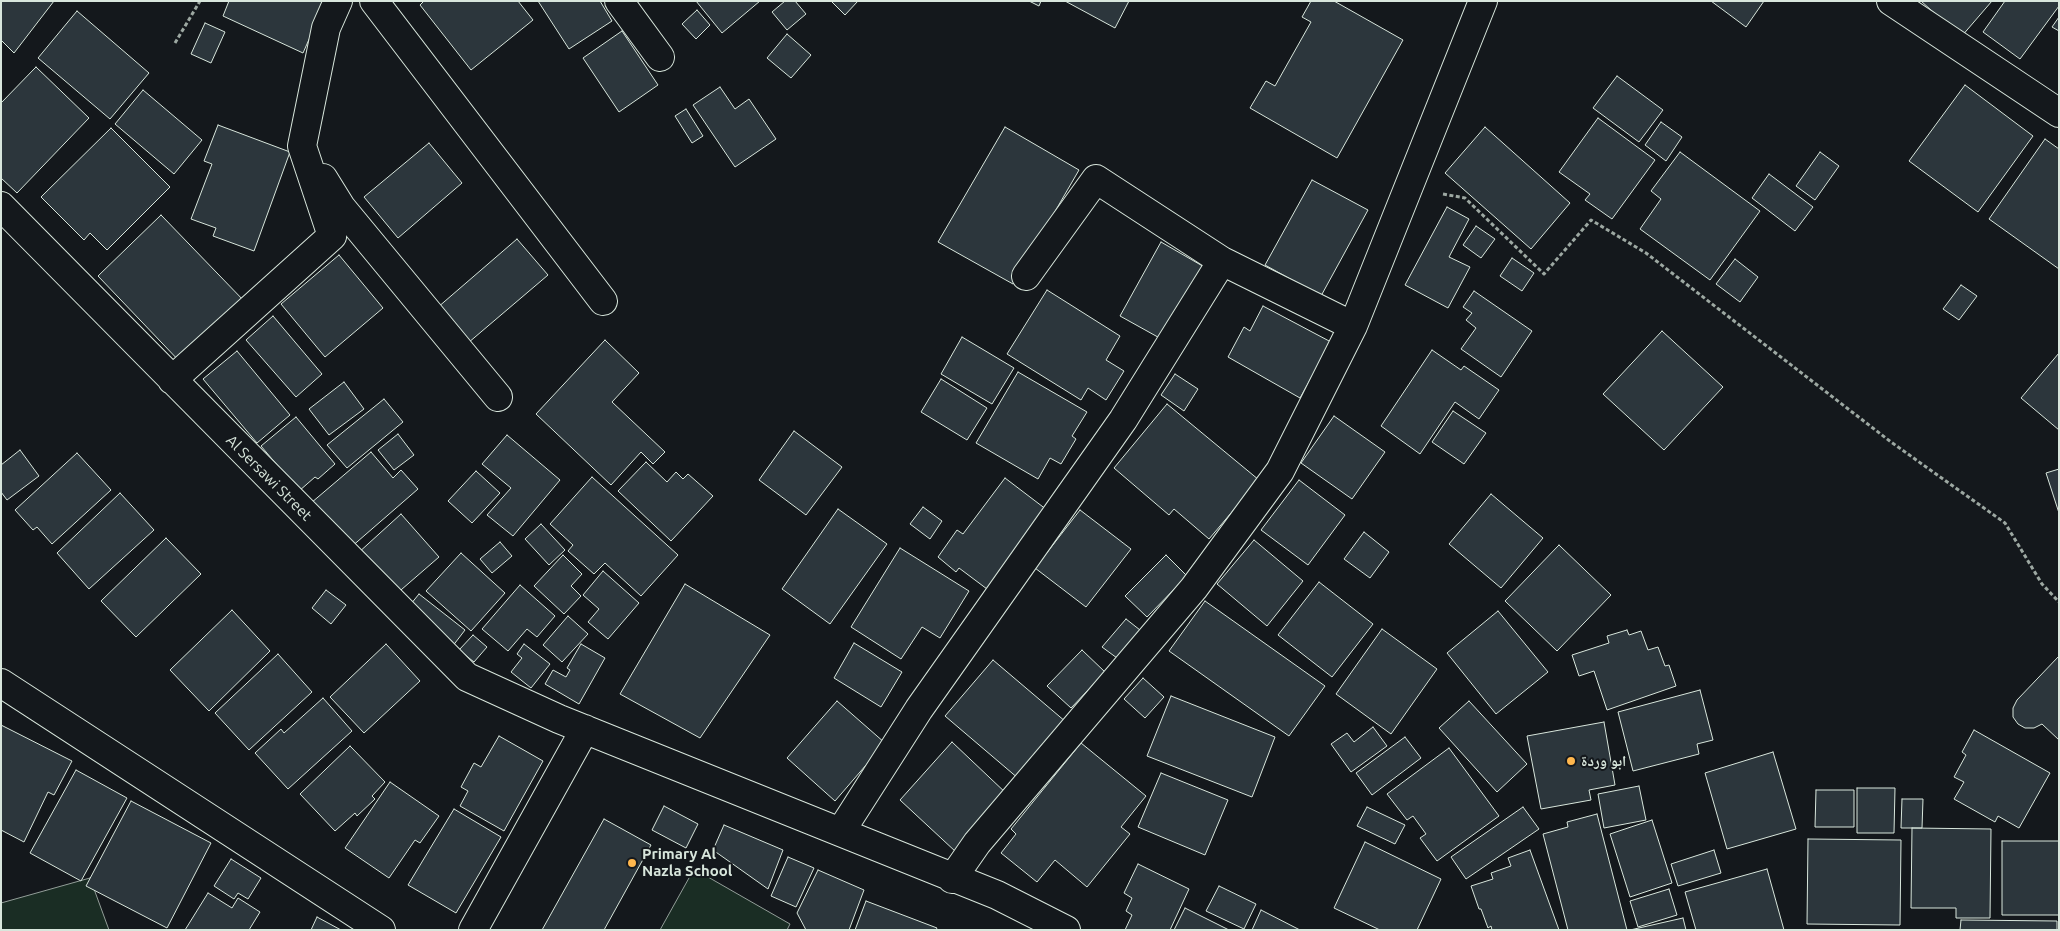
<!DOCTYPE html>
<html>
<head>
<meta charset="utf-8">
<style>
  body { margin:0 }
  #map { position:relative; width:2060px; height:931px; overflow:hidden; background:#14181c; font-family:Ubuntu,sans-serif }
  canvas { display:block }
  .frame { position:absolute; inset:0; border:2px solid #d8e6dc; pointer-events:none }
</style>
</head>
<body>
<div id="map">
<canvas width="2060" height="931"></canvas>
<div class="frame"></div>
</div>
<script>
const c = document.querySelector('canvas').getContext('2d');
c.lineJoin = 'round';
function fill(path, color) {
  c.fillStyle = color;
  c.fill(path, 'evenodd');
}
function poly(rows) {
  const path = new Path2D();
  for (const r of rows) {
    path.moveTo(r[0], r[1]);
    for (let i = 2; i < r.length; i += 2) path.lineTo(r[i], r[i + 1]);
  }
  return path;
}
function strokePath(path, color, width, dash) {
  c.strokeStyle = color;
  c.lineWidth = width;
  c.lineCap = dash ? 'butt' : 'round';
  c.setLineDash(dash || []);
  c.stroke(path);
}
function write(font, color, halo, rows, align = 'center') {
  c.font = font + ' Ubuntu,"Noto Naskh Arabic",sans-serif';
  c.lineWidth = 4;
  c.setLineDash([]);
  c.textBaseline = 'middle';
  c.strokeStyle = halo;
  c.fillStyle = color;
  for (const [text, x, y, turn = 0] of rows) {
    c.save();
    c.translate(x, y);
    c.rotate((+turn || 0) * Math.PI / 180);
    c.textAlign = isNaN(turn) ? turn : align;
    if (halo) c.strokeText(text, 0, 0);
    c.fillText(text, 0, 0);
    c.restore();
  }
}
const green = poly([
  [694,869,790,924,787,930,660,930,694,869],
  [90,878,109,930,1,930,1,903,90,878]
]);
fill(green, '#1a2d24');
strokePath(green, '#939e99', 1);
const building = poly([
  [1,1,54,1,14,53,1,40,1,1],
  [229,1,326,1,303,53,223,16,229,1],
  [424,1,518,1,533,20,471,70,420,5,424,1],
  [538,1,600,1,612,21,569,49,538,1],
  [696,1,760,1,722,33,696,1],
  [785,1,795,1,806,14,787,30,772,12,785,1],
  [831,1,858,1,845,15,831,1],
  [1029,1,1041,1,1039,6,1029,1],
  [1065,1,1129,1,1115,28,1065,1],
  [1311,1,1334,1,1403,40,1337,158,1250,108,1266,81,1275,86,1311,22,1302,17,1311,1],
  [1711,1,1764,1,1746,27,1711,1],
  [1921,1,1992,1,1961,37,1921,1],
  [2005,1,2059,1,2059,6,2020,59,1983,32,2005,1],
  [697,10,710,25,696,39,682,24,697,10],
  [77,11,149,73,110,119,38,58,77,11],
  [2059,17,2059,31,2052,27,2059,17],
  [205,23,225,32,211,63,191,54,205,23],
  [622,31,658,85,619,112,583,58,622,31],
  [787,34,811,55,791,78,767,58,787,34],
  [36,67,89,118,17,193,1,178,1,103,36,67],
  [1617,76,1663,110,1639,142,1593,108,1617,76],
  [1965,85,2033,136,1978,212,1909,161,1965,85],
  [720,87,735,109,749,99,776,139,735,167,693,105,720,87],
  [143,90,202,140,174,174,115,124,143,90],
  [686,109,703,136,692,143,675,116,686,109],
  [1598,118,1655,160,1612,219,1585,200,1590,194,1559,172,1598,118],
  [1661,122,1682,137,1666,161,1645,145,1661,122],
  [218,125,290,152,254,251,213,236,216,228,191,219,212,164,204,161,218,125],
  [1005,127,1079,170,1013,284,938,242,1005,127],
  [1485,127,1570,203,1531,249,1445,173,1485,127],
  [111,128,170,187,107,250,90,233,84,240,41,197,111,128],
  [2045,139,2059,149,2059,269,1989,219,2045,139],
  [429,143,462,183,398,238,364,197,429,143],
  [1680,152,1760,211,1710,280,1640,229,1661,199,1651,191,1680,152],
  [1820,152,1839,166,1815,200,1796,186,1820,152],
  [1769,174,1813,207,1795,231,1752,198,1769,174],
  [1312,180,1368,210,1321,296,1265,265,1312,180],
  [1447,207,1469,219,1449,257,1470,267,1448,308,1405,285,1447,207],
  [161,215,246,303,183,365,98,276,161,215],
  [1476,226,1495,239,1481,258,1463,245,1476,226],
  [517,239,548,275,468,343,437,308,517,239],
  [1161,242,1206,268,1165,341,1120,316,1161,242],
  [339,255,383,308,325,357,281,304,339,255],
  [1512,258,1534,273,1522,291,1500,276,1512,258],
  [1735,259,1758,277,1740,302,1716,284,1735,259],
  [1961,285,1977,296,1959,320,1943,309,1961,285],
  [1047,290,1120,336,1106,360,1124,371,1106,400,1088,388,1081,400,1007,354,1047,290],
  [1474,291,1532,331,1501,377,1461,349,1476,328,1466,320,1472,313,1463,307,1474,291],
  [1263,306,1331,342,1300,398,1228,357,1244,327,1250,331,1263,306],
  [273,316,322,374,296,397,246,340,273,316],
  [1662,331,1723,387,1664,450,1603,394,1662,331],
  [962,337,1014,368,992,404,941,374,962,337],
  [605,340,639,373,612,402,665,452,653,464,641,452,611,485,536,414,605,340],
  [1432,350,1461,370,1464,366,1499,390,1479,419,1455,402,1420,454,1381,426,1432,350],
  [237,351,290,415,257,443,203,379,237,351],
  [2059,353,2059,430,2021,398,2059,353],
  [1018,372,1087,412,1072,436,1076,439,1061,464,1050,458,1038,479,976,443,1018,372],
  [1175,374,1198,389,1184,411,1161,395,1175,374],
  [941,379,987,408,967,440,921,412,941,379],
  [344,382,364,409,329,435,309,409,344,382],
  [384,399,403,422,347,468,327,445,384,399],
  [1167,404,1259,480,1209,539,1174,509,1169,515,1114,468,1167,404],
  [1453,411,1486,433,1464,464,1432,442,1453,411],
  [1334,416,1385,452,1352,499,1301,463,1334,416],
  [296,417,335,464,318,479,315,477,299,491,261,446,296,417],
  [794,431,842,467,806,515,759,480,794,431],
  [398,434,414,455,394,470,378,450,398,434],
  [507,435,560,480,513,536,487,515,511,488,482,464,507,435],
  [20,450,39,476,7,500,1,492,1,465,20,450],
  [371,452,393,478,401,470,418,489,350,548,311,503,371,452],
  [77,453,111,490,52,544,37,527,33,530,15,510,77,453],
  [646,462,667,482,676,472,683,479,688,474,713,496,671,541,618,491,646,462],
  [2059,469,2059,513,2046,473,2059,469],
  [476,471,500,493,472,523,448,501,476,471],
  [592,477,678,555,641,596,605,563,594,574,568,551,573,545,550,524,592,477],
  [1005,478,1051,513,991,592,959,568,956,572,938,557,957,530,963,534,1005,478],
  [1299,480,1345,515,1308,565,1261,530,1299,480],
  [120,493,154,530,89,589,57,553,120,493],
  [1491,494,1543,538,1501,588,1449,544,1491,494],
  [923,507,942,521,930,539,910,524,923,507],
  [838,509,887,544,830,624,782,589,838,509],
  [1080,510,1131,549,1086,607,1035,568,1080,510],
  [401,514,439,557,394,596,357,554,401,514],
  [541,524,565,550,549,565,525,539,541,524],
  [1364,532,1389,552,1370,578,1344,559,1364,532],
  [166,538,201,574,136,637,101,601,166,538],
  [1254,540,1303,581,1267,626,1217,584,1254,540],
  [500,542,512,556,492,573,480,559,500,542],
  [1559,545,1611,595,1557,651,1505,601,1559,545],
  [900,548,969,591,940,638,922,627,901,659,851,627,900,548],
  [461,553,505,593,471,631,426,591,461,553],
  [563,555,582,574,571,586,581,596,564,614,534,586,563,555],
  [1166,555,1187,576,1147,617,1125,596,1166,555],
  [603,571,639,603,608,639,588,622,599,609,583,595,603,571],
  [1319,582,1373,624,1332,677,1278,635,1319,582],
  [685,584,770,635,700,738,620,694,685,584],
  [520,585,555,616,537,637,527,629,508,651,482,629,520,585],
  [326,590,346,605,331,624,312,608,326,590],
  [419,594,465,630,452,647,406,610,419,594],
  [1205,601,1325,686,1289,736,1169,651,1205,601],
  [232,610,270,651,209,711,170,670,232,610],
  [1498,611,1548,672,1496,714,1447,653,1498,611],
  [568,616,588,634,562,662,543,645,568,616],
  [1126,619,1140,630,1117,658,1102,647,1126,619],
  [1382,629,1437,669,1391,734,1336,694,1382,629],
  [1627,630,1629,635,1641,631,1648,650,1658,647,1665,666,1669,665,1676,686,1607,710,1594,671,1579,676,1572,655,1609,643,1607,636,1627,630],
  [473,635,487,647,474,662,459,650,473,635],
  [854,643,902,672,881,707,834,678,854,643],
  [386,644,420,681,364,733,330,697,386,644],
  [524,644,550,664,531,688,511,672,522,658,517,654,524,644],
  [581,644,605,658,579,704,545,684,553,670,566,677,570,670,567,668,581,644],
  [1082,650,1105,672,1071,708,1047,686,1082,650],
  [278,654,312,692,249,750,215,713,278,654],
  [2059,656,2059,740,2042,724,2034,728,2025,728,2018,724,2013,717,2013,708,2017,700,2059,656],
  [993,660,1066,722,1019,779,945,716,993,660],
  [1143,678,1164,697,1145,718,1124,699,1143,678],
  [1700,690,1713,740,1697,744,1699,754,1633,771,1618,712,1700,690],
  [1171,696,1275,737,1252,797,1147,756,1171,696],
  [323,698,352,731,288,789,255,753,281,729,284,733,323,698],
  [837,701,885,743,835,801,787,758,837,701],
  [1469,701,1527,764,1497,792,1439,728,1469,701],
  [1604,722,1615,785,1589,790,1591,800,1541,809,1527,736,1604,722],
  [1,725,72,761,54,795,48,792,24,842,1,830,1,725],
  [1373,727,1387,746,1351,772,1331,744,1347,733,1354,742,1373,727],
  [1974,730,2050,773,2019,828,1998,816,1995,822,1954,799,1964,782,1954,777,1966,755,1962,752,1974,730],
  [499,736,543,761,504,831,460,806,468,791,461,787,474,763,481,767,499,736],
  [1405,737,1421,758,1372,795,1356,773,1405,737],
  [952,742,1008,795,956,852,900,800,952,742],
  [1081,743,1146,796,1121,827,1130,834,1087,887,1055,860,1037,882,1001,853,1016,834,1011,829,1081,743],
  [350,746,385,782,372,796,375,799,357,816,355,813,335,831,300,794,350,746],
  [1449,748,1499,816,1437,861,1420,838,1426,834,1413,816,1407,820,1387,794,1449,748],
  [1773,752,1796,829,1727,849,1705,773,1773,752],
  [76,770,127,798,81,881,30,853,76,770],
  [1161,773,1228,800,1205,855,1138,827,1161,773],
  [390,782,439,816,420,843,415,840,389,878,345,848,390,782],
  [1639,786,1646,820,1604,828,1598,794,1639,786],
  [1857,788,1895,788,1894,833,1857,833,1857,788],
  [1816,790,1854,790,1854,827,1815,827,1816,790],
  [1902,799,1923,799,1922,828,1901,828,1902,799],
  [131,801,211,843,167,928,86,886,131,801],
  [664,806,698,824,686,848,652,830,664,806],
  [1367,807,1405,825,1395,844,1357,826,1367,807],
  [1523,807,1539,829,1466,879,1451,857,1523,807],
  [454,809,501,837,456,913,408,885,454,809],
  [1597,814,1627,930,1568,930,1543,834,1568,827,1567,822,1597,814],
  [604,819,651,845,604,930,542,930,604,819],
  [1652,820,1672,883,1630,897,1610,834,1652,820],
  [724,825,783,850,768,889,713,850,724,825],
  [1912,828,1991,829,1990,918,1956,918,1956,908,1911,908,1912,828],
  [1808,839,1901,840,1900,925,1807,924,1808,839],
  [2002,841,2059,841,2059,915,2002,915,2002,841],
  [1365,842,1441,879,1417,930,1380,930,1334,908,1365,842],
  [1530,850,1559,930,1492,930,1491,926,1488,928,1481,909,1479,909,1471,886,1493,879,1491,873,1511,866,1508,858,1530,850],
  [1714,850,1721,873,1678,886,1671,864,1714,850],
  [788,857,814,868,796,907,771,896,788,857],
  [231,859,261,878,248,899,238,893,234,899,214,886,231,859],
  [1138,864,1189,889,1170,930,1125,930,1132,915,1126,911,1132,898,1124,893,1138,864],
  [1767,869,1784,930,1696,930,1685,892,1767,869],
  [818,870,864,890,849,930,806,930,797,913,818,870],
  [1219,886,1256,904,1244,929,1206,911,1219,886],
  [1669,889,1677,915,1638,927,1630,901,1669,889],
  [208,893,232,908,238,898,260,912,249,930,185,930,208,893],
  [866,901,937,928,936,930,855,930,866,901],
  [1185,908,1229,930,1174,930,1185,908],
  [1261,910,1300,930,1252,930,1261,910],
  [317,917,341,930,311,930,317,917],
  [1683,918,1686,930,1630,930,1683,918],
  [1961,920,2057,921,2057,930,1960,930,1961,920]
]);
fill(building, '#2c363c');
strokePath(building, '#d8e6dc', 1);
const minor = poly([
  [374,1,603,301],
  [619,1,660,57],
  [1891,1,2059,113],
  [323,178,341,207,498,397],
  [1,206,467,677,559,719,997,895,1066,930],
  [1026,276,1096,179,1222,261],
  [172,380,332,236,302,146,326,28,338,1],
  [1,683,381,930],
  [841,831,919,709,1123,420,1222,261,1353,326,1483,1],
  [952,879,977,843,1194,588,1280,471,1353,326],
  [473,930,585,729]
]);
strokePath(minor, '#d8e6dc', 30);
strokePath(poly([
  [175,43,200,1],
  [1443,194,1465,198,1544,274,1591,220,1646,253,1891,442,2005,523,2042,584,2059,602]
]), '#9da8a2', 3, [4, 2.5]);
strokePath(minor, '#14181c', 28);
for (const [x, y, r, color] of [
  [1571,761,5,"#ffb74d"],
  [632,863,5,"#ffb74d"]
]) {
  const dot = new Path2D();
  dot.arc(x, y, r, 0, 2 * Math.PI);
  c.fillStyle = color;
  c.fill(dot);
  strokePath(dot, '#14181c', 2);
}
write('15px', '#d8e6dc', '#14181c', [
  ["Al Sersawi Street",269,478,45]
]);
write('bold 15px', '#d8e6dc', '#14181c', [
  ["ابو وردة",1581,761],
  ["Primary Al",642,854],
  ["Nazla School",642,871]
], 'left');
</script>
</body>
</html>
